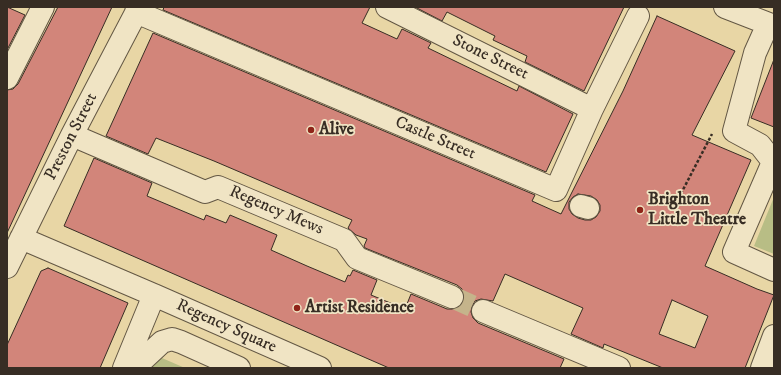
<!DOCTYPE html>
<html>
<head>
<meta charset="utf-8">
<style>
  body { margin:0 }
  #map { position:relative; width:781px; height:375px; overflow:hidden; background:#e8d6a5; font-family:"IM FELL DW Pica",serif }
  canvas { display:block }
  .frame { position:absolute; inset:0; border:8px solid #372d24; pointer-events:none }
</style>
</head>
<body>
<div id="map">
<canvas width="781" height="375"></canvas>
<div class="frame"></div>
</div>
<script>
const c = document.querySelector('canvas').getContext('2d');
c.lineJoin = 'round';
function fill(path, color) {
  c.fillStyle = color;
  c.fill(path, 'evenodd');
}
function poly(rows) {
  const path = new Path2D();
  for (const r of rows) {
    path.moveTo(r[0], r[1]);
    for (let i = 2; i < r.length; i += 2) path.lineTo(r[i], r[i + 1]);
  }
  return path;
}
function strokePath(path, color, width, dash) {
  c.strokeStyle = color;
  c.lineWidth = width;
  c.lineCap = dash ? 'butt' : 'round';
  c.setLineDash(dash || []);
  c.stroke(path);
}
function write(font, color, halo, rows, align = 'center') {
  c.font = font + ' "IM FELL DW Pica",serif';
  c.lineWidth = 3.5;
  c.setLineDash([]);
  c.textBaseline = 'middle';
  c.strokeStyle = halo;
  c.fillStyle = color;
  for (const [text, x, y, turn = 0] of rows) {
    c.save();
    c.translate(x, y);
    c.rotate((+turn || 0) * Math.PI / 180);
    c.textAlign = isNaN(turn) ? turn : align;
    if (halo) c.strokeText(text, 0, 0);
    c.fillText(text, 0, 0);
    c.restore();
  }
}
fill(poly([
  [774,197,774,254,754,246],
  [155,355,185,368,150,368]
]), '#b8bd85');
const building = poly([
  [7,7,25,15,7,50,7,7],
  [58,7,112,7,7,233,7,90,13,89,18,84,58,7],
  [164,7,370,7,362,23,397,39,402,29,431,43,428,48,517,91,519,86,573,114,546,172,163,10,164,7],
  [415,7,624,7,584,91,525,62,527,56,493,40,495,36,447,12,442,21,415,7],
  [657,16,735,51,692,135,751,160,705,266,757,289,774,295,745,368,663,368,604,344,603,348,571,334,583,308,505,274,493,301,481,299,475,301,472,306,471,312,473,318,478,323,564,359,560,368,389,368,64,226,94,158,152,183,147,196,204,220,206,215,226,223,230,215,277,235,271,250,307,266,345,282,348,275,350,276,353,270,377,280,371,295,405,309,411,294,447,309,454,309,460,307,464,301,464,295,462,289,457,285,365,248,364,246,367,239,356,235,348,228,352,220,214,161,156,138,148,154,106,136,153,33,535,195,532,201,561,214,623,91,657,16],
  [578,194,591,196,597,200,600,205,600,211,596,217,591,220,585,220,578,218,572,214,569,209,569,202,573,197,578,194],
  [672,300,708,316,695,348,659,334,672,300],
  [773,62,774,63,774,127,751,118,773,62],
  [48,268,128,303,100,368,7,368,7,345,41,271,48,268]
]);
fill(building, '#d2857a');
strokePath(building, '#372d24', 1);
strokePath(poly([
  [452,297,483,311]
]), '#c5b48b', 22, [22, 11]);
const minor = poly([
  [387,7,592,109],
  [725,7,774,26],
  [136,12,556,190,592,109,638,16],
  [768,24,755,53,734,131,760,145,774,163],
  [7,78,43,7],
  [72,135,205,192,218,187,344,240,357,258,452,297],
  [773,162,734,252,774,270],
  [581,206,588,208],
  [21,238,154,295],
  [7,267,72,135,139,7],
  [483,311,619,368],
  [124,368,154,295,320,368],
  [134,368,162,342,172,339,181,342,239,368],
  [762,368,774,336]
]);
strokePath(minor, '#635744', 24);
strokePath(poly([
  [674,207,712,134]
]), '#372d24', 2.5, [3, 2]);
strokePath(minor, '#f0e4c4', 22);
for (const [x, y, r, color] of [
  [311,130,4,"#8f2418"],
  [640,210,4,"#8f2418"],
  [297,308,4,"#8f2418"]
]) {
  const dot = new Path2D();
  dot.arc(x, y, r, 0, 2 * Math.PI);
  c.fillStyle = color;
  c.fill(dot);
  strokePath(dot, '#f0e4c4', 1.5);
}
write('17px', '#372d24', '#f0e4c4', [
  ["Stone Street",490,58,26],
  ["Preston Street",72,137,-63],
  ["Castle Street",435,139,23],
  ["Regency Mews",276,211,23],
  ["Regency Square",226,327,24]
]);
write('bold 17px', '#372d24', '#f0e4c4', [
  ["Alive",319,130],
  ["Brighton",648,200],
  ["Little Theatre",648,220],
  ["Artist Residence",305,308]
], 'left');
</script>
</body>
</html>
